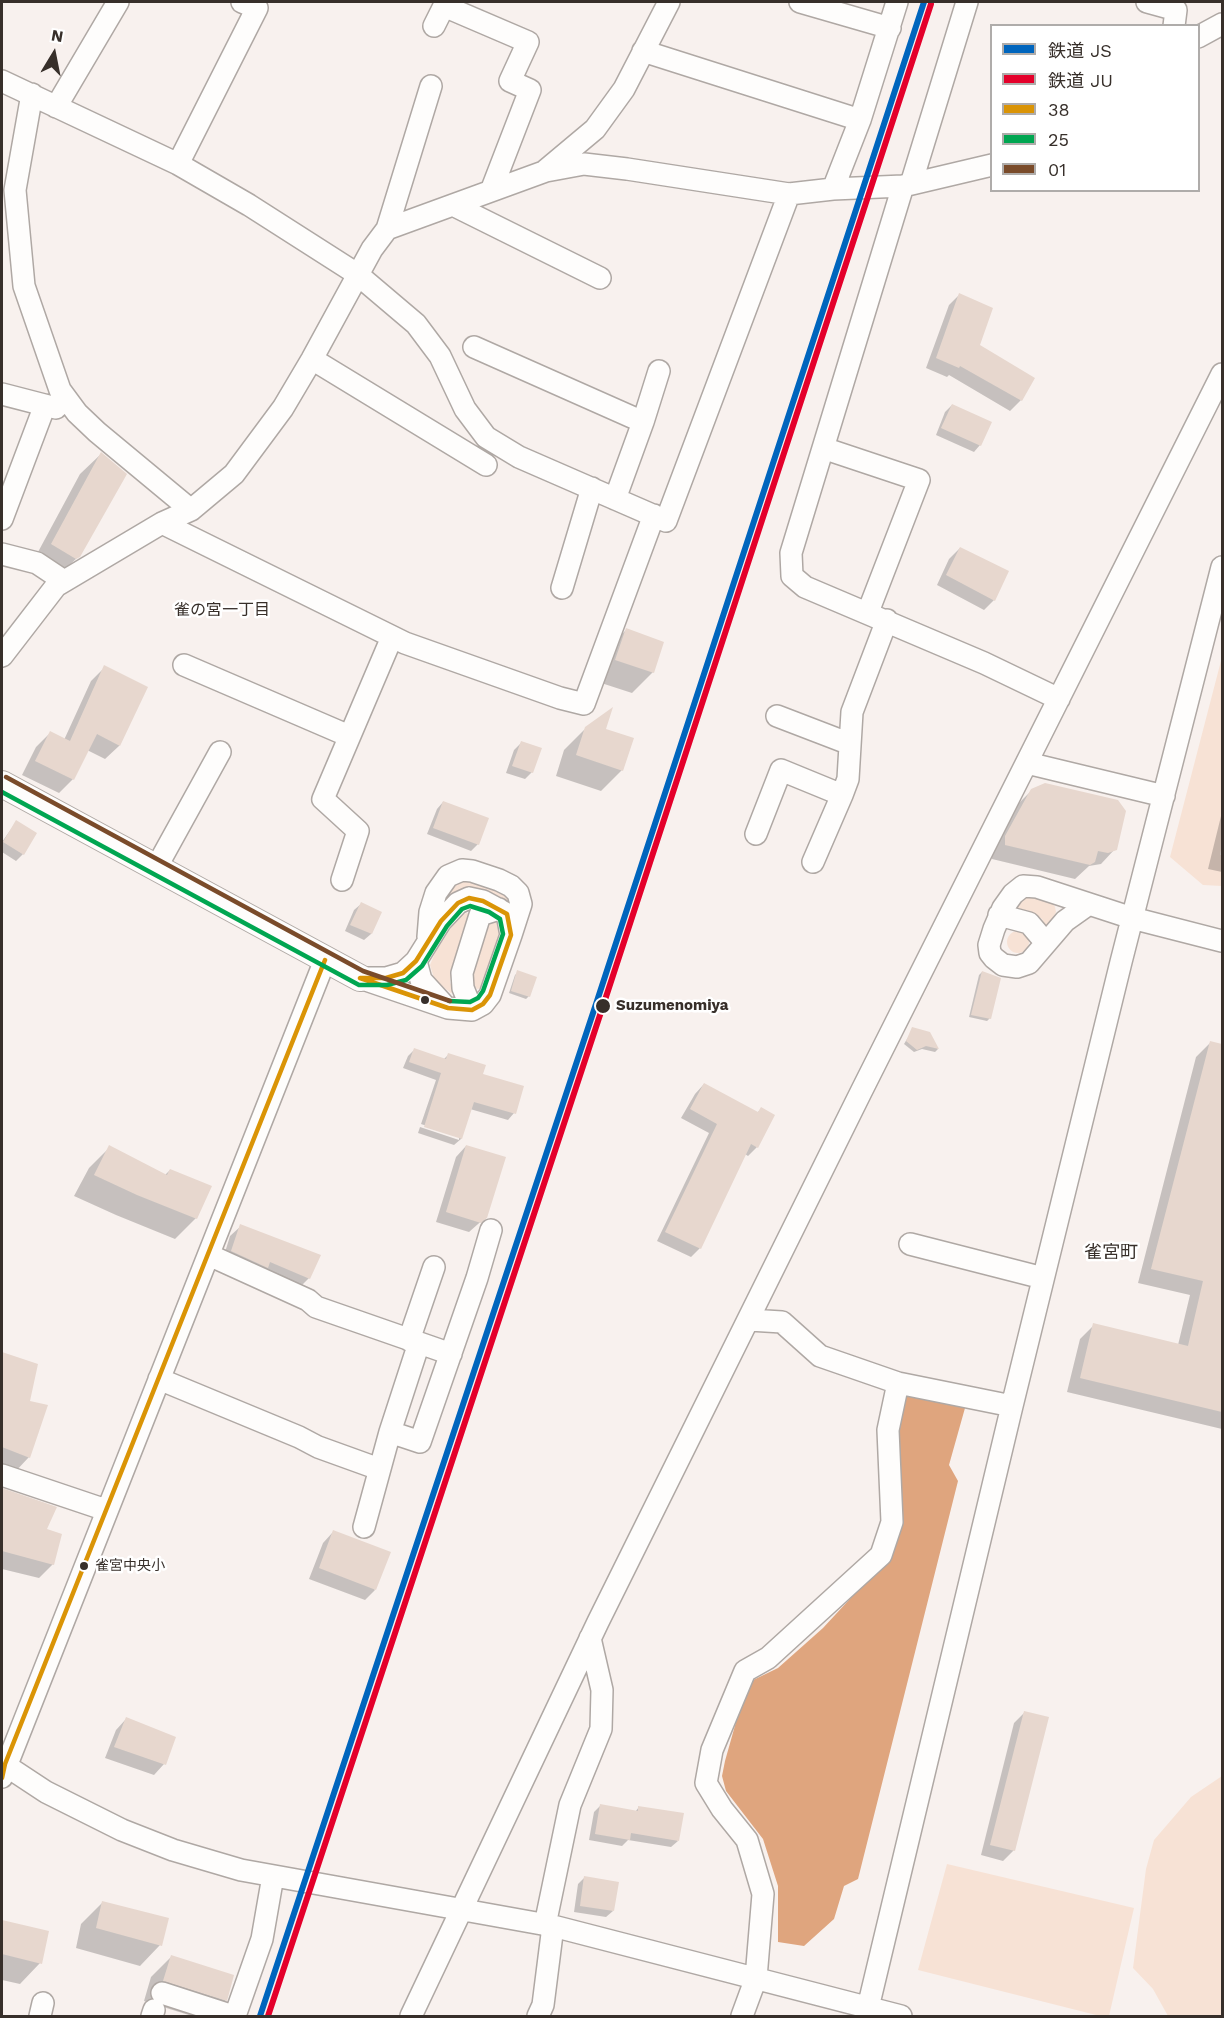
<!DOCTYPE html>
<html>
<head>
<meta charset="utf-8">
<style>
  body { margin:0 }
  #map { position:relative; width:1224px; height:2018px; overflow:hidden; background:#f8f1ee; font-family:"Work Sans","Noto Sans JP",sans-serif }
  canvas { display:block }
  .frame { position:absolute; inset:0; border:3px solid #372f2a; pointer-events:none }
  .legend { position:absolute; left:990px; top:24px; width:210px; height:168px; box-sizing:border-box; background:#fff; border:2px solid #afacaa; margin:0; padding:8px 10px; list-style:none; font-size:18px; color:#372f2a }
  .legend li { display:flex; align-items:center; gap:12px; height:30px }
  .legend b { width:30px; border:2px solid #afacaa }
  .north { position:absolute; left:24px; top:24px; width:60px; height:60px; -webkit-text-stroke:4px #fff; paint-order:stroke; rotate:10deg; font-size:16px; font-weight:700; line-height:24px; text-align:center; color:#372f2a }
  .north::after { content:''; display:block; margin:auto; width:21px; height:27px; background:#372f2a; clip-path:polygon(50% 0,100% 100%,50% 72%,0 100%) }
</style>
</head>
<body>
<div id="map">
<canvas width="1224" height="2018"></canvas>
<div class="frame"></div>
<ul class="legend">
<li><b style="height:8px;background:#0065bd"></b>鉄道 JS</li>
<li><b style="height:8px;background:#e4002b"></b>鉄道 JU</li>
<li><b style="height:8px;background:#da9406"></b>38</li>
<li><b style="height:8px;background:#00a651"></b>25</li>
<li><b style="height:8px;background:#7a4b2a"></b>01</li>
</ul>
<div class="north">N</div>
</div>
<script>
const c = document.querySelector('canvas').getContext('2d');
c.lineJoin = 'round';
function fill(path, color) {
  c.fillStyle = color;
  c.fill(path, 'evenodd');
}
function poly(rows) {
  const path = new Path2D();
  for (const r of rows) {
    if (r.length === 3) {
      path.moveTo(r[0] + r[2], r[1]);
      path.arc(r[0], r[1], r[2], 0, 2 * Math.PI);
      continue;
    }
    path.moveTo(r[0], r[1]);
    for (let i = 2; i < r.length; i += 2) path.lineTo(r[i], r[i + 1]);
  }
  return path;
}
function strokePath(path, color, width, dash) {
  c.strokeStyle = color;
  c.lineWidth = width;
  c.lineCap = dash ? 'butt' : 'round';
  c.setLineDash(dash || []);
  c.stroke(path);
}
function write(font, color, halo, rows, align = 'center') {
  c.font = font + ' "Work Sans","Noto Sans JP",sans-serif';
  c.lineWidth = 5;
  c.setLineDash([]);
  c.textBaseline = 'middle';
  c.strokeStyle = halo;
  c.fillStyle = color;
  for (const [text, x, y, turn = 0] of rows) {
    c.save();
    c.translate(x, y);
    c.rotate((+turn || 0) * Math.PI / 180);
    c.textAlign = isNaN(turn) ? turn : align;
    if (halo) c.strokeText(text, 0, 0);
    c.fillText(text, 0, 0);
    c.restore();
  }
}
fill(poly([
  [1222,657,1222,844,1220,855,1222,855,1222,886,1203,885,1170,857],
  [461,876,509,892,512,902,474,891,443,905,442,899],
  [1032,895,1051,901,1055,907,1056,912,1049,926,1045,925,1042,919,1030,911,1019,909,1016,906,1026,896],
  [467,913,470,914,470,918,451,974,450,982,454,992,451,993,435,981,430,965,435,953,453,925,461,915],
  [494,920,498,925,500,933,500,943,482,988,477,989,470,981,485,925],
  [1018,942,11],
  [1222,1776,1222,2016,1168,2016,1153,1989,1133,1968,1146,1869,1154,1840,1191,1797],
  [947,1864,1134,1908,1109,2016,1100,2016,918,1970]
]), '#f7e2d5');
fill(poly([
  [904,1391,965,1408,949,1465,958,1481,858,1879,844,1886,834,1919,804,1946,778,1942,778,1886,763,1839,726,1791,722,1776,725,1761,747,1683,778,1668,823,1628,873,1574,896,1542,894,1432]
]), '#dfa57e');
fill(poly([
  [959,295,978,345,1021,400,1010,411,949,375,947,377,926,368,949,305],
  [952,405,980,445,974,452,936,435,945,412],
  [101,454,79,556,57,577,31,565,80,474],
  [960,548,994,600,984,610,937,585,949,559],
  [626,630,653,672,632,693,595,681,605,651],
  [105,667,146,688,119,746,105,759,87,750,73,779,59,793,22,775,36,747,50,733,64,740,91,681],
  [586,728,604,730,622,770,601,791,556,776,564,750],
  [521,743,532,772,525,779,506,773,514,750],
  [1032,790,1115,849,1101,864,1089,866,1075,879,992,859,991,852,1017,805],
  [443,802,478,844,471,851,427,834,437,809],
  [1222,812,1222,872,1208,869],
  [16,822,23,854,16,861,2,852,2,842],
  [361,904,380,912,371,934,364,940,345,931,354,910],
  [518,972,529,996,526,999,509,993,515,975],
  [982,972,990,1018,987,1021,969,1017,979,975],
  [913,1029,929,1033,938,1049,935,1052,922,1049,914,1052,904,1044],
  [1210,1043,1222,1046,1222,1429,1067,1392,1080,1339,1094,1325,1178,1345,1190,1295,1138,1283,1196,1057],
  [414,1050,443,1060,448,1055,481,1075,514,1113,508,1120,470,1109,461,1139,454,1145,418,1133,420,1127,459,1140,459,1137,421,1124,436,1080,403,1068,408,1056],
  [704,1084,757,1113,761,1109,757,1147,748,1156,745,1154,700,1248,691,1257,657,1241,709,1133,681,1118,695,1094],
  [466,1146,486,1217,469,1232,436,1222,456,1157],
  [110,1147,164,1176,170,1170,210,1187,196,1218,175,1239,116,1215,74,1196,89,1168],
  [241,1226,309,1278,299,1288,222,1262,230,1236],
  [2,1354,36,1365,28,1402,46,1406,29,1457,15,1472,2,1466],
  [2,1490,55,1508,45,1530,53,1564,39,1578,2,1569],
  [333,1532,375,1590,365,1600,309,1579,323,1543],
  [1024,1713,1014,1850,1003,1861,981,1855,1014,1723],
  [126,1719,164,1764,154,1775,105,1758,116,1730],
  [600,1806,635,1812,639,1807,678,1841,671,1847,628,1840,622,1846,589,1840,594,1812],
  [585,1877,613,1911,606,1917,574,1912,578,1884],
  [102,1903,160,1945,140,1966,76,1948,81,1924],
  [2,1922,47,1932,40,1963,20,1984,2,1980],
  [171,1957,226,2000,209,2016,192,2016,144,2001,151,1977]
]), '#0003');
fill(poly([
  [959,293,993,308,980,345,1035,378,1022,401,960,366,959,368,936,358],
  [952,404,992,422,981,446,941,428],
  [101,452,127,474,80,557,76,559,51,544],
  [960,547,1009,571,995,601,946,575],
  [626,628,664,642,654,673,615,660],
  [104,665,148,687,120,746,97,734,74,780,35,761,50,731,70,741],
  [613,707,606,729,634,738,623,771,576,755,585,727],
  [521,741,542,748,533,773,512,766],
  [1045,783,1118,800,1126,811,1117,850,1108,853,1098,851,1095,862,1090,865,1005,845,1005,836,1031,789],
  [443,801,489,818,479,845,433,828],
  [16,820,37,833,24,855,3,842],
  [361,902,382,912,372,934,350,925],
  [517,970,537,977,530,997,511,991],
  [982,971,1001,978,991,1019,971,1015],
  [912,1027,930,1032,939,1049,926,1046,917,1050,906,1041],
  [1210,1041,1222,1044,1222,1412,1080,1378,1093,1323,1188,1346,1203,1281,1151,1269],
  [414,1048,446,1059,448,1053,486,1065,483,1074,524,1086,516,1114,474,1102,462,1139,424,1127,441,1073,409,1062],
  [704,1083,758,1112,761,1107,775,1115,758,1148,751,1144,701,1249,665,1232,717,1124,690,1109],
  [109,1145,167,1175,170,1169,212,1186,197,1219,137,1195,94,1175],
  [466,1145,506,1157,487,1218,481,1223,446,1212],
  [240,1224,321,1255,310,1279,270,1262,268,1268,231,1251],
  [2,1352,38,1364,30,1401,48,1405,30,1458,2,1447],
  [2,1488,57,1507,47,1529,62,1534,54,1565,2,1551],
  [333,1530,391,1552,376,1590,319,1568],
  [1024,1711,1049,1717,1015,1851,990,1845],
  [126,1717,176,1737,166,1765,114,1747],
  [600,1804,638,1811,638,1806,684,1813,679,1841,631,1833,630,1840,595,1834],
  [584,1876,619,1882,614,1911,580,1906],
  [102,1901,169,1918,162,1946,96,1928],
  [2,1920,49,1931,42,1964,2,1954],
  [171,1955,234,1975,227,2001,163,1981]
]), '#e7d7ce');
const minor = poly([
  [800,2,890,28],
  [1147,2,1176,10,1174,26],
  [444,6,528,42,510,81,530,90,491,191],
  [434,26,446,2],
  [1198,37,1222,24],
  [643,51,860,120],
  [2,81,178,164,249,205,357,274,416,324,440,356,465,409,486,437,519,457,666,521,789,194],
  [32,94,15,190,24,286,60,390,77,413,97,432,191,510],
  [56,107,118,2],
  [178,164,257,8,242,2],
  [546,170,595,129,624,89,669,2],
  [911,184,967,2],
  [903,186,791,553,792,576,805,587,984,663,1059,699],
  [833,189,860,120,897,2],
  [453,205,600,278],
  [387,229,431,86],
  [474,347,643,422],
  [312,359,486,465],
  [2,394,56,408],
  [823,448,919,480,868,612],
  [615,499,643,422,659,371],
  [2,519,45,405],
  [162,523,405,643,560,698,584,704,654,515],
  [2,554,37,563,64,581],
  [562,588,592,488],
  [2,656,56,586,162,523,191,510,234,474,283,408,312,359,372,249,387,229,546,171,584,164,627,169,789,194,833,189,903,186,992,165],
  [184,665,349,736],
  [777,716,850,744],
  [1027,763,1164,796],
  [756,834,781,770,842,795,848,779,852,712,887,620],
  [813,862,842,795],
  [156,868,220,752],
  [342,880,358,831,323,799,392,637],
  [469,898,483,901,507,914,511,935,490,995,483,1004,472,1010,448,1008,360,978,386,978,403,973,416,961,441,921,458,903,469,898],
  [1089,904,1065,921,1029,963,1017,967,1003,965,994,958,990,953,989,945,994,929,1003,908,1013,894,1023,886,1037,887,1132,918,1222,941],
  [999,915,1029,923,1046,943],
  [428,937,430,912,436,893,448,876,462,870,472,871,499,880,511,886,518,893,521,904,511,935],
  [416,961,421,980,443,1004],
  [472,1010,463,988,462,973,480,915,499,909],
  [910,1244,1043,1278],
  [209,1255,308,1300,316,1307,451,1354],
  [749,1320,782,1322,820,1356,898,1383],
  [409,1340,434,1267],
  [159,1379,299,1437,318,1447,379,1469],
  [390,1432,420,1442,477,1278,491,1230],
  [2,1475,106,1510],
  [364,1527,390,1432,419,1343],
  [2,1763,46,1792,122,1830,173,1850,241,1870,553,1926,901,2016],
  [2,1777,325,960],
  [545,1925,570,1805,601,1729,602,1690,590,1638],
  [162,1993,233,2016],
  [40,2016,43,2003],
  [152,2016,154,2010],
  [235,2016,262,1939,273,1876],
  [411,2016,598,1622,861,1092,1222,374],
  [538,2016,543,2005,553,1926],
  [742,2016,756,1978,763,1894,747,1840,722,1809,706,1783,712,1750,745,1671,768,1658,881,1555,892,1522,888,1430,898,1383,1012,1406],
  [866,2016,1012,1406,1121,962,1222,567]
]);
const major = poly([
  [2,784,360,978]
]);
strokePath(minor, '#afa8a4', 24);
strokePath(major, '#afa8a4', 28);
strokePath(minor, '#fefdfc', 21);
strokePath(major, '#fefdfc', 26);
strokePath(poly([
  [469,898,483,901,507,914,511,935,490,995,483,1004,472,1010,448,1008,360,978,386,978,403,973,416,961,441,921,458,903,469,898],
  [2,1778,5,1764,325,960]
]), '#da9406', 4.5);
strokePath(poly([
  [2,792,359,985,387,985,406,980,422,966,447,926,462,909,470,906,489,912,500,919,503,934,483,991,478,998,470,1002,449,1001]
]), '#00a651', 4.5);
strokePath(poly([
  [6,777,363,971,450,1001]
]), '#7a4b2a', 4.5);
strokePath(poly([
  [260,2016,596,1004,924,2]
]), '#0065bd', 6);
strokePath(poly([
  [268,2016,603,1006,931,4]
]), '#e4002b', 6);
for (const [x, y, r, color] of [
  [425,1000,5,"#372f2a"],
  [603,1006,8,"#372f2a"],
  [84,1566,5,"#372f2a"]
]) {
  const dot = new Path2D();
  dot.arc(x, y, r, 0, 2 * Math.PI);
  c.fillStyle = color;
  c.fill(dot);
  strokePath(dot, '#fff', 2);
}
write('14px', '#372f2a', '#fff', [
  ["雀宮中央小",95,1566]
], 'left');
write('bold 15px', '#372f2a', '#fff', [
  ["Suzumenomiya",616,1006]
], 'left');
write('16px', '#372f2a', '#fff', [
  ["雀の宮一丁目",222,610]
]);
write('18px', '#372f2a', '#fff', [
  ["雀宮町",1111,1253]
]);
</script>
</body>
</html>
